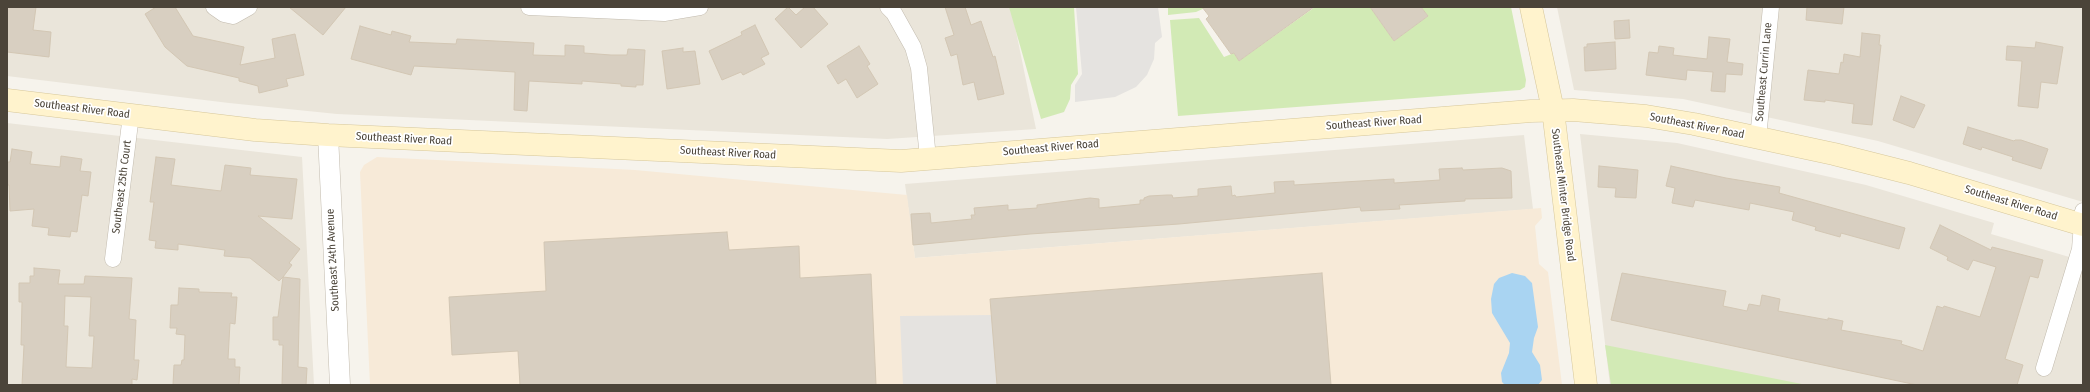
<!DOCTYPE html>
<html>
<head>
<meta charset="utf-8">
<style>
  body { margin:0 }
  #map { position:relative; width:2090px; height:392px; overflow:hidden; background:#f6f3ec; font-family:"Fira Sans Condensed",sans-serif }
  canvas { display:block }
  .frame { position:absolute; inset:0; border:8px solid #4b4439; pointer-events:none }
</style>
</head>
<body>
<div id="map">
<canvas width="2090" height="392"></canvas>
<div class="frame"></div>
</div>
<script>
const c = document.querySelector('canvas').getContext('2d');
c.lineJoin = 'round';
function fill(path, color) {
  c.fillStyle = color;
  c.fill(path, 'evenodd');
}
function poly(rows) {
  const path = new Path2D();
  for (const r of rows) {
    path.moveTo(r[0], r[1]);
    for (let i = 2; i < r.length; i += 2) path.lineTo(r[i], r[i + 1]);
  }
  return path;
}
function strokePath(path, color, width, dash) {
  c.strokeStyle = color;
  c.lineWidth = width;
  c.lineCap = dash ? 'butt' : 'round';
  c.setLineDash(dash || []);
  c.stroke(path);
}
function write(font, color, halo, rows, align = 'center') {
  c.font = font + ' "Fira Sans Condensed",sans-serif';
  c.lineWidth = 3.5;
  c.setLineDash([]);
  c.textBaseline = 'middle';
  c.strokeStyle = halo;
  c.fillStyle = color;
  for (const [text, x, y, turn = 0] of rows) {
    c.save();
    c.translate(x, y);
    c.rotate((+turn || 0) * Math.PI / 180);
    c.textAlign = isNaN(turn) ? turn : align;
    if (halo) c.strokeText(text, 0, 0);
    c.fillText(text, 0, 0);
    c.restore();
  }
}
fill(poly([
  [7,7,1011,7,1036,129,887,139,337,114,229,103,7,76],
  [1557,7,2083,7,2083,202,1878,141,1683,99,1574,90],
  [7,123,302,157,314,385,7,385],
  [1580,134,1677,143,1866,185,1994,223,1991,234,2083,261,2083,385,1610,385],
  [1524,135,1533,209,915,258,905,184]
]), '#eae5da');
fill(poly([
  [377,157,635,170,907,195,915,258,1541,208,1542,218,1535,226,1539,264,1548,272,1562,385,370,385,360,172,364,165]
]), '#f7ead8');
fill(poly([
  [1009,7,1074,7,1078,74,1071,85,1070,99,1064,112,1041,119],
  [1168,7,1207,7,1196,12,1168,15],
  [1315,7,1370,7,1394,41,1428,16,1421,7,1511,7,1526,80,1525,87,1520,90,1178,116,1170,20,1199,18,1224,57,1234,53,1239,61],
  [1605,345,1807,385,1808,385,1611,385]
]), '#d2eab5');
fill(poly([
  [1076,7,1158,7,1162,37,1155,43,1154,59,1147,75,1136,87,1115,97,1075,102,1075,85,1082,74],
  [992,315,997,385,903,385,900,316]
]), '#e5e3e0');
fill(poly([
  [1512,273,1525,276,1532,283,1538,327,1534,338,1532,352,1540,365,1542,380,1538,385,1505,385,1502,382,1501,373,1509,353,1510,343,1492,313,1491,299,1494,284,1499,278]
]), '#a9d4f2');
const building = poly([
  [7,7,36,7,33,30,51,32,49,57,7,52,7,7],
  [156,7,175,7,193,36,244,47,240,65,275,58,272,39,295,34,304,75,286,79,288,86,259,93,258,86,239,81,239,78,187,66,165,47,145,14,156,7],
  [289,7,346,7,323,35,289,7],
  [788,7,796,15,805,7,813,7,828,24,801,48,775,19,788,7],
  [945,7,965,7,971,25,981,21,993,57,995,56,1004,94,978,100,974,82,963,85,957,54,951,56,945,38,954,35,945,7],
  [1202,7,1314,7,1239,61,1234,53,1231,54,1206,19,1209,16,1202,7],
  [1370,7,1421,7,1428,16,1394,41,1370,7],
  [1807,7,1844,7,1842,24,1806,20,1807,7],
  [1629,20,1630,38,1615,39,1614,21,1629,20],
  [755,25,769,54,761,58,765,64,743,75,741,72,722,80,709,51,742,35,741,32,755,25],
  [360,26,391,35,392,31,411,36,409,42,456,44,457,39,534,43,533,55,565,56,565,45,584,46,584,53,611,55,627,55,628,49,645,50,643,85,636,85,636,87,621,86,621,84,582,81,582,84,529,81,527,111,514,110,515,72,414,66,411,75,351,59,360,26],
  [1862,33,1880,35,1879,45,1881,45,1872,125,1852,123,1854,104,1825,100,1825,102,1804,100,1808,70,1839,74,1841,62,1843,63,1844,54,1860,57,1862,33],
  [1709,37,1730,39,1727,62,1743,64,1742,75,1726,74,1725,92,1711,91,1713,72,1687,70,1686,80,1646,75,1649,52,1658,53,1659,46,1674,48,1673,55,1707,59,1709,37],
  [1615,42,1616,69,1585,71,1584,47,1587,47,1587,44,1615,42],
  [2036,42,2063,47,2057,84,2041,82,2038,108,2018,106,2022,61,2006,60,2007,46,2035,48,2036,42],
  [859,46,870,64,867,66,878,84,857,98,846,79,838,84,827,66,859,46],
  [683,48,683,52,695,51,700,84,667,89,662,51,683,48],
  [1901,96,1925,105,1914,128,1893,120,1901,96],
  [1968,127,2014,141,2015,140,2021,140,2048,149,2041,169,2012,160,2013,157,1982,147,1981,150,1963,144,1968,127],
  [12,149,32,152,30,164,60,167,61,156,82,159,80,171,91,172,88,196,82,195,77,232,71,231,70,237,48,235,49,228,32,226,34,209,10,211,9,185,7,185,7,162,10,162,12,149],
  [156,157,175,159,171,185,221,191,225,165,251,168,250,175,297,179,292,219,258,216,300,249,289,263,292,265,283,277,300,279,298,367,307,368,306,385,282,385,283,345,279,345,279,340,273,340,273,317,278,317,283,277,279,281,250,258,224,256,225,250,178,244,178,250,155,248,156,241,149,240,154,202,150,202,156,157],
  [1599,166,1638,170,1636,198,1615,197,1616,188,1598,187,1599,166],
  [1671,166,1726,178,1780,187,1779,193,1905,228,1899,249,1841,233,1840,237,1815,230,1816,227,1792,220,1794,212,1750,203,1749,210,1695,200,1693,207,1672,203,1675,188,1666,186,1671,166],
  [1462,168,1463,170,1502,168,1511,171,1512,198,1465,199,1465,201,1399,205,1400,209,1361,211,1360,207,1179,224,1030,234,913,245,911,214,930,213,931,223,972,219,971,215,975,215,974,208,1008,205,1008,210,1037,208,1037,205,1090,198,1099,199,1099,208,1140,204,1140,200,1144,200,1144,198,1149,196,1167,195,1172,195,1173,198,1198,196,1198,189,1231,186,1232,196,1235,195,1236,197,1275,193,1274,182,1294,181,1294,185,1394,179,1394,183,1440,180,1439,169,1462,168],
  [1940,225,1991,250,1992,247,2043,260,2038,278,2030,276,2005,359,2023,365,2017,385,1917,385,1611,320,1622,273,1726,291,1723,306,1747,311,1749,304,1760,306,1762,295,1780,299,1778,311,1828,320,1828,318,1843,321,1841,330,1902,341,1901,344,1923,351,1937,306,1943,308,1944,306,1980,317,1996,267,1973,260,1968,270,1947,260,1948,257,1930,248,1940,225],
  [727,232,729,250,799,246,800,278,871,274,876,385,520,385,518,351,452,355,449,297,546,291,544,242,727,232],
  [34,268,60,270,58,284,84,284,85,276,132,278,129,319,136,320,134,360,139,360,137,380,132,379,132,385,22,385,24,345,21,345,22,302,19,302,19,283,30,283,30,276,34,276,34,268],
  [65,296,91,297,89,336,94,336,92,368,66,367,68,326,64,326,65,296],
  [1322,273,1331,385,997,385,990,299,1322,273],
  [179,288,199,289,199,292,232,293,231,297,237,297,235,324,230,323,228,359,235,359,235,367,240,367,239,385,173,385,174,365,181,365,182,360,184,360,185,335,176,334,177,328,170,328,171,305,178,305,179,288]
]);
fill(building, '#d8cfc1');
strokePath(building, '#d3c7b4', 1);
const minor = poly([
  [214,7,224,14,233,16,249,7],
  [529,7,664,13,700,7],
  [888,7,894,13,913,47,919,68,928,158],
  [1758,138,1771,7],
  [113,259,131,115],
  [2044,368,2080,249,2083,211]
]);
const tertiary = poly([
  [328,135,340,385]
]);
const secondary = poly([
  [1531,7,1553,110,1586,385],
  [7,100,255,130,328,135,901,161,1531,111,1573,110,1646,116,1694,124,1834,154,1909,173,2083,225]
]);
strokePath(minor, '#c2bbae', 17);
strokePath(tertiary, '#c2bbae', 21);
strokePath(secondary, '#d6c79b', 23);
strokePath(minor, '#fff', 16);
strokePath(tertiary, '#fff', 20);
strokePath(secondary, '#fff3cd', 22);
write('11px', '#4b4439', '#fff', [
  ["Southeast Currin Lane",1764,72,-85],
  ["Southeast River Road",82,109,7],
  ["Southeast River Road",1374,123,-4],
  ["Southeast River Road",1697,126,11],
  ["Southeast River Road",404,139,3],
  ["Southeast River Road",1051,148,-5],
  ["Southeast River Road",728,153,3],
  ["Southeast 25th Court",122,187,-83],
  ["Southeast Minter Bridge Road",1563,195,83],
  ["Southeast River Road",2011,203,17],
  ["Southeast 24th Avenue",333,260,-93]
]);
</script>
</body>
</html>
